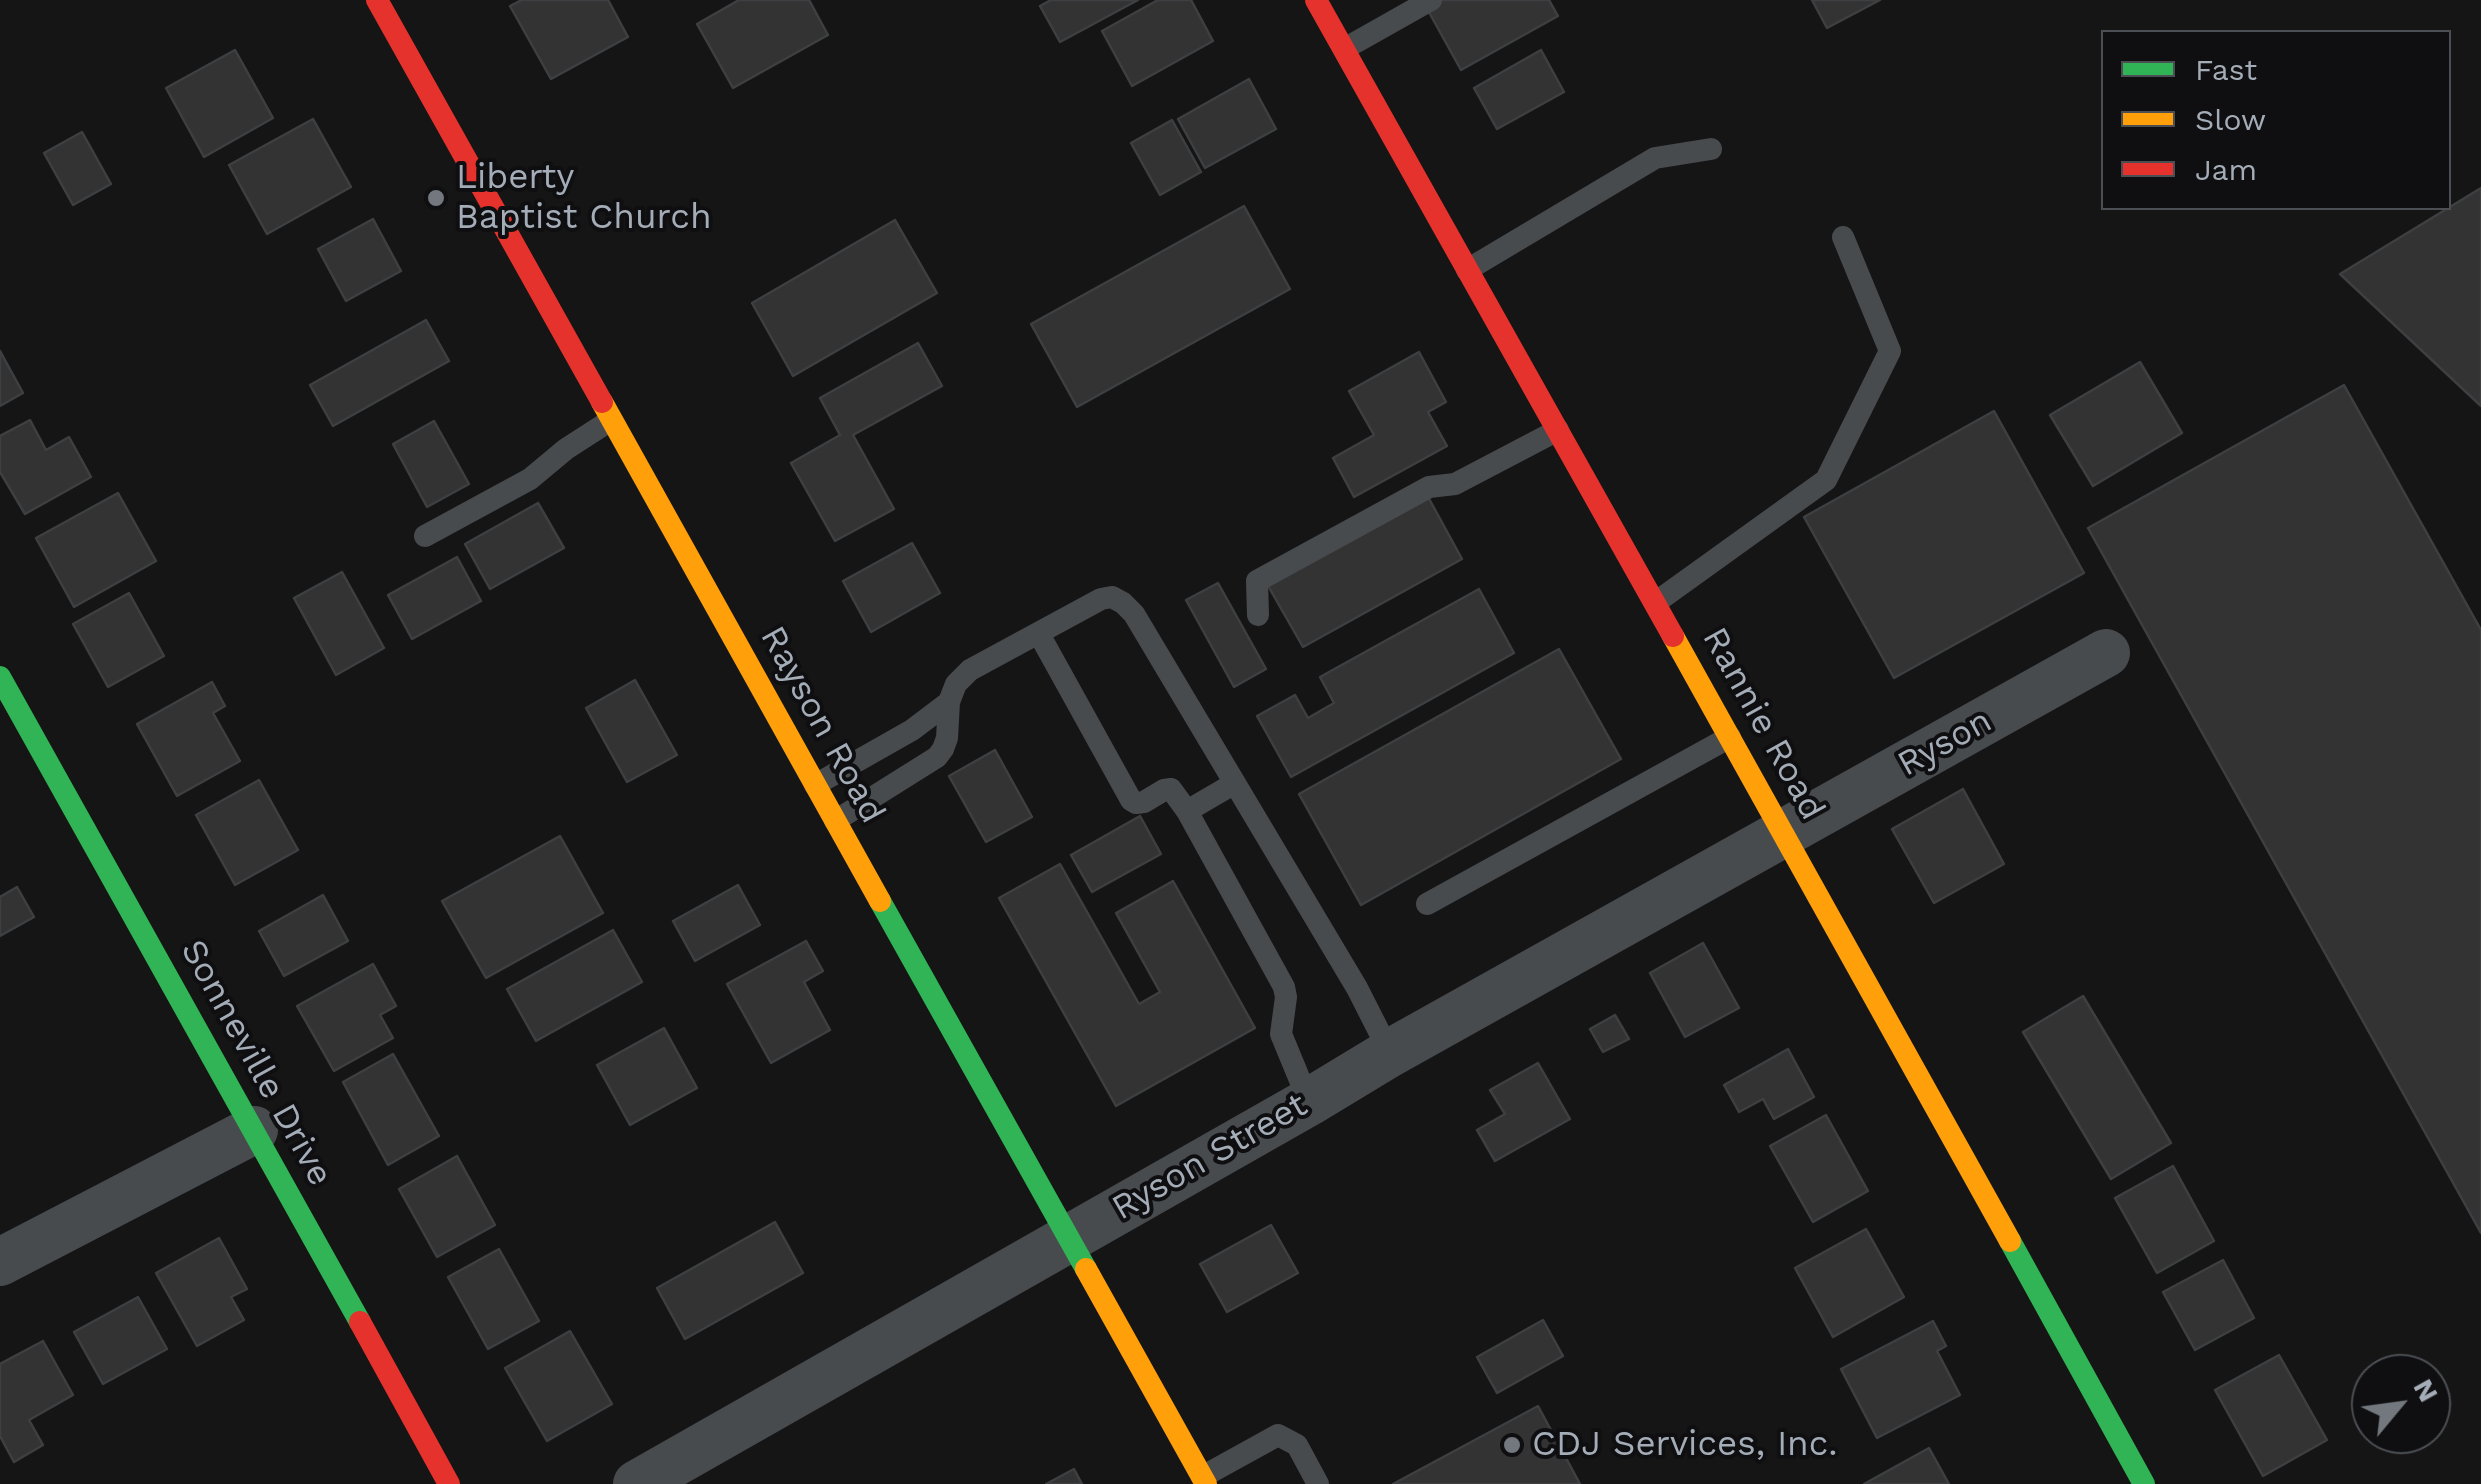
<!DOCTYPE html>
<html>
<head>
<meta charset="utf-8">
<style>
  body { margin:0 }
  #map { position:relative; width:2481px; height:1484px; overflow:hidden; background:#151515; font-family:"Work Sans",sans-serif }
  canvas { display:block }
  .legend { position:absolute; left:2101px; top:30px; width:350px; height:180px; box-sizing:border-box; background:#0f0f11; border:2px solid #4b4e53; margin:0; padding:12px 18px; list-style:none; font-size:30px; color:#a4adb7 }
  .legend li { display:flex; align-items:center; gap:20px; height:50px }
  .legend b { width:50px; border:2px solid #4b4e53 }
  .north { position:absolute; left:2351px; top:1354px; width:100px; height:100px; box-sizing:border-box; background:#0f0f11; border:2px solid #4b4e53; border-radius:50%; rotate:61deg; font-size:28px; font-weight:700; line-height:40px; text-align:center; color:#a4adb7 }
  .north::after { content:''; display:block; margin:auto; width:35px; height:45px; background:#72787e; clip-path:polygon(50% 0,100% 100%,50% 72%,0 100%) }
</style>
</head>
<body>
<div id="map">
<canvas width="2481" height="1484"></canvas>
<ul class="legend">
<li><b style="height:12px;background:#30b455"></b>Fast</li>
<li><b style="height:12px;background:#ff9f0a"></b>Slow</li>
<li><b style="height:12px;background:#e5322d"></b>Jam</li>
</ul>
<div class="north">N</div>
</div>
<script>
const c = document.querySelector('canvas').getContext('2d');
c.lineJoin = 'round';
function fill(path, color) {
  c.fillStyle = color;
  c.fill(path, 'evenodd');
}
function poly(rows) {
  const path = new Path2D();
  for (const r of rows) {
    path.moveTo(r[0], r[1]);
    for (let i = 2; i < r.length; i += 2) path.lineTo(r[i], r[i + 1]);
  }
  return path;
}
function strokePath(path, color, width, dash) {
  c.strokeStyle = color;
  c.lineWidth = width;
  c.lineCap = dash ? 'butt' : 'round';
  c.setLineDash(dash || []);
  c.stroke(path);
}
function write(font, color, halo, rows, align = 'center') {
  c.font = font + ' "Work Sans",sans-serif';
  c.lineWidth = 8;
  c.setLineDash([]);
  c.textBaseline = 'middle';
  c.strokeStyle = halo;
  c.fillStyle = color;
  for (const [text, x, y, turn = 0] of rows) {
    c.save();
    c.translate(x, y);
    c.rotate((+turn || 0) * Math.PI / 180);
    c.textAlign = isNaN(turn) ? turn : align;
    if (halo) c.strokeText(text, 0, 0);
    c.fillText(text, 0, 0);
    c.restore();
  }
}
const building = poly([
  [522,0,608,0,628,37,551,79,510,6,522,0],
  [739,0,809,0,828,35,733,88,697,24,739,0],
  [1051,0,1138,0,1060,42,1040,6,1051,0],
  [1158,0,1191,0,1213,41,1132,86,1102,31,1158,0],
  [1433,0,1549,0,1558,16,1461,70,1425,5,1433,0],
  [1812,0,1880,0,1827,28,1812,0],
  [235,50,273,118,204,157,166,88,235,50],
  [1541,50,1564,92,1497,129,1474,88,1541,50],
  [1249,79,1276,129,1205,168,1178,119,1249,79],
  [313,119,351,187,267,234,229,165,313,119],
  [1172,120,1201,172,1160,195,1131,143,1172,120],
  [82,132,111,184,73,205,44,153,82,132],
  [2481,188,2481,406,2340,274,2481,188],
  [1244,206,1290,289,1077,407,1031,324,1244,206],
  [373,219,401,271,346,301,318,249,373,219],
  [895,220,937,293,793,376,752,303,895,220],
  [426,320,449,361,333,426,310,385,426,320],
  [918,343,942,386,853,435,894,509,835,541,791,463,840,435,820,398,918,343],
  [0,351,23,393,0,406,0,351],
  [1419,352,1446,402,1428,412,1447,446,1354,497,1333,458,1374,435,1349,391,1419,352],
  [2140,362,2182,433,2093,486,2050,415,2140,362],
  [2344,385,2481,630,2481,1233,2088,528,2344,385],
  [1994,411,2084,573,1894,678,1804,517,1994,411],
  [30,420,46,450,69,437,91,477,25,514,0,472,0,436,30,420],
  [434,421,469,484,427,507,393,444,434,421],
  [118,493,156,561,74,607,36,538,118,493],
  [1427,495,1462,559,1303,647,1267,584,1427,495],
  [538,503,564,548,490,589,465,544,538,503],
  [912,543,940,593,871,632,843,581,912,543],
  [457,557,481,601,412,639,388,595,457,557],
  [342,572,384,648,336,675,294,598,342,572],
  [1218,583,1266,669,1234,687,1186,600,1218,583],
  [1479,589,1514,653,1291,777,1257,716,1295,695,1308,718,1334,703,1320,677,1479,589],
  [129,593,164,656,108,687,73,624,129,593],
  [1559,649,1621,759,1361,905,1299,794,1559,649],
  [635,680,677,755,627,782,586,708,635,680],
  [212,682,225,706,213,713,240,761,177,796,137,724,212,682],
  [995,750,1032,817,986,842,949,776,995,750],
  [259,780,298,850,235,885,196,815,259,780],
  [1963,789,2004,864,1934,903,1892,829,1963,789],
  [1140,816,1161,854,1092,892,1071,855,1140,816],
  [560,836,603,913,486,978,442,901,560,836],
  [1060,864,1139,1004,1160,992,1116,913,1173,881,1255,1028,1116,1106,999,898,1060,864],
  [738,885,760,925,695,961,673,921,738,885],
  [17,887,34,917,0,936,0,897,17,887],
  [323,895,348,941,284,976,259,931,323,895],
  [613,930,642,982,536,1041,507,989,613,930],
  [806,941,823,971,804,982,830,1030,771,1063,727,984,806,941],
  [1703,943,1739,1008,1685,1037,1650,973,1703,943],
  [373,964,396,1006,380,1015,393,1038,334,1071,297,1006,373,964],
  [2083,996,2171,1143,2111,1179,2023,1032,2083,996],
  [1615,1015,1629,1039,1603,1052,1590,1029,1615,1015],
  [664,1028,697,1088,630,1125,597,1065,664,1028],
  [1788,1049,1814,1097,1774,1119,1763,1099,1739,1112,1724,1085,1788,1049],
  [393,1054,439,1136,388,1165,343,1082,393,1054],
  [1538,1063,1570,1119,1495,1161,1477,1130,1505,1114,1490,1090,1538,1063],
  [1826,1115,1868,1191,1813,1222,1770,1146,1826,1115],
  [457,1156,495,1225,437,1257,399,1189,457,1156],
  [2173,1166,2214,1241,2157,1273,2115,1198,2173,1166],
  [775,1222,803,1273,685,1339,657,1288,775,1222],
  [1271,1225,1298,1273,1227,1312,1200,1264,1271,1225],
  [1866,1229,1904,1297,1833,1337,1795,1268,1866,1229],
  [219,1238,247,1289,231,1297,244,1320,197,1346,156,1273,219,1238],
  [499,1249,539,1321,488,1349,448,1277,499,1249],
  [2223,1260,2254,1318,2195,1350,2163,1292,2223,1260],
  [138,1297,167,1349,103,1384,74,1332,138,1297],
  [1543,1320,1563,1356,1497,1393,1477,1357,1543,1320],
  [1933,1321,1946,1346,1937,1351,1960,1395,1877,1438,1841,1369,1933,1321],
  [570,1331,612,1404,547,1441,505,1368,570,1331],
  [43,1341,73,1395,29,1420,43,1445,14,1462,0,1436,0,1364,43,1341],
  [2279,1355,2327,1440,2263,1476,2215,1390,2279,1355],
  [1538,1406,1580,1484,1393,1484,1538,1406],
  [1929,1448,1949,1484,1864,1484,1929,1448],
  [1074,1469,1082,1484,1046,1484,1074,1469]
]);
fill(building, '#333334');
strokePath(building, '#3d3f41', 2.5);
strokePath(poly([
  [1344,49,1431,0],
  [1467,270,1655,158,1711,149],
  [425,536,530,479,566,449,611,420],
  [1655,603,1826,480,1890,351,1843,237],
  [1258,615,1257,581,1429,487,1455,484,1558,430],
  [1039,634,1131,800,1136,803,1144,802,1164,790,1171,789,1187,811,1284,987,1286,997,1281,1034,1309,1102],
  [815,785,912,730,949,702,956,684,970,670,1101,599,1112,597,1123,603,1134,614,1357,988,1390,1053],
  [1187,811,1235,783],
  [835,821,937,757,943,749,947,738,949,702],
  [1427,904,1730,737],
  [1202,1477,1278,1435,1297,1445,1318,1484]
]), '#484b4e', 22);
strokePath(poly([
  [0,1262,254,1130],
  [637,1484,1309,1102,1390,1053,2106,653]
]), '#484b4e', 48);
strokePath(poly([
  [0,677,360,1322],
  [880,901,1086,1269],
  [2010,1241,2144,1484]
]), '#30b455', 22);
strokePath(poly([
  [602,402,880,901],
  [1673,636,2010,1241],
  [1086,1269,1206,1484]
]), '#ff9f0a', 22);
strokePath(poly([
  [377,0,602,402],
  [1316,0,1673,636],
  [360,1322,449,1484]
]), '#e5322d', 22);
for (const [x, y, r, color] of [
  [436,198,10,"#72787e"],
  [1512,1445,10,"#72787e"]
]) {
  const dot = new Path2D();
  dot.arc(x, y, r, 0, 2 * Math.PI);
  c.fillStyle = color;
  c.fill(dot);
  strokePath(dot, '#0f0f11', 4);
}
write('35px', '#a4adb7', '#0f0f11', [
  ["Liberty",456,178],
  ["Baptist Church",456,218],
  ["CDJ Services, Inc.",1532,1445]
], 'left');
write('35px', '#a4adb7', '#0f0f11', [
  ["Rannie Road",1763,724,61],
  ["Rayson Road",822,725,61],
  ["Ryson",1945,743,-29],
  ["Sonneville Drive",256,1063,61],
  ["Ryson Street",1210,1157,-30]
]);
</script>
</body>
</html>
